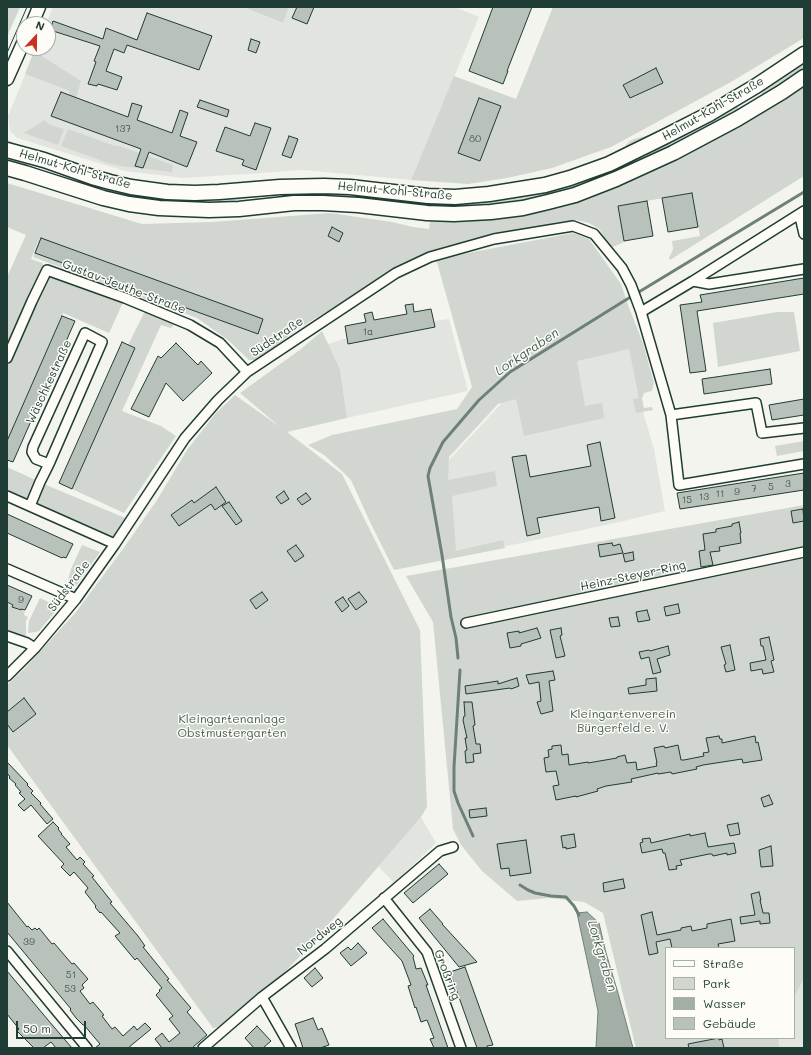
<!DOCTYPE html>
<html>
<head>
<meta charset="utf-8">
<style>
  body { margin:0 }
  #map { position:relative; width:811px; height:1055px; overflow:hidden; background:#f4f4ef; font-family:Mali,sans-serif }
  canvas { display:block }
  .frame { position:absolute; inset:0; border:8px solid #1f3d34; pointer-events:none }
  .legend { position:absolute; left:665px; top:947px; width:130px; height:92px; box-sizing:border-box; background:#fdfcf7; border:1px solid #a4b0a9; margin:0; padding:5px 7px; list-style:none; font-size:12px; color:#1f3d34 }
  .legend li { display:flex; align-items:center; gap:8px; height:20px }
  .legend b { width:20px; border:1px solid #a4b0a9 }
  .north { position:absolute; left:16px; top:16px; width:40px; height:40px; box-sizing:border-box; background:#fdfcf7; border:1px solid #a4b0a9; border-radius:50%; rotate:22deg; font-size:11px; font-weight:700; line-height:16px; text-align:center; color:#1f3d34 }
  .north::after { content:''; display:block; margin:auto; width:14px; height:18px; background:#c8321e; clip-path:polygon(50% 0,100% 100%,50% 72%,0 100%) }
  .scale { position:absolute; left:16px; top:1021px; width:70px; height:18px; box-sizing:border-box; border:2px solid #1f3d34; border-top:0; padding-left:5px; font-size:12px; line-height:14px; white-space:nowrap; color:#1f3d34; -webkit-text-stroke:3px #fdfcf7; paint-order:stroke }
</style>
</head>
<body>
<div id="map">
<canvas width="811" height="1055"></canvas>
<div class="frame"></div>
<ul class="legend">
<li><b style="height:5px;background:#fdfcf7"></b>Straße</li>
<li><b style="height:11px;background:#d1d6d1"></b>Park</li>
<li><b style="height:11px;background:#a3aea7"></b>Wasser</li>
<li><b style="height:11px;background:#b9c1bb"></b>Gebäude</li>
</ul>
<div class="north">N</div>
<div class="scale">50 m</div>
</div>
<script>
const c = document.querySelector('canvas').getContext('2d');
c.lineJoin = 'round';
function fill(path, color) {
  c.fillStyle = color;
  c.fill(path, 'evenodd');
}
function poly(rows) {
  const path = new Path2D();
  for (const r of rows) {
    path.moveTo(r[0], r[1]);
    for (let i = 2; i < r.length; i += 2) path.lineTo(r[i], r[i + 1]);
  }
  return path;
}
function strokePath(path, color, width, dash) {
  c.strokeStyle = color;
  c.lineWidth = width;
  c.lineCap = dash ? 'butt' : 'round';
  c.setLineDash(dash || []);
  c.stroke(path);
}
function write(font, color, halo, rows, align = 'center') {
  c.font = font + ' Mali,sans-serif';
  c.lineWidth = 3;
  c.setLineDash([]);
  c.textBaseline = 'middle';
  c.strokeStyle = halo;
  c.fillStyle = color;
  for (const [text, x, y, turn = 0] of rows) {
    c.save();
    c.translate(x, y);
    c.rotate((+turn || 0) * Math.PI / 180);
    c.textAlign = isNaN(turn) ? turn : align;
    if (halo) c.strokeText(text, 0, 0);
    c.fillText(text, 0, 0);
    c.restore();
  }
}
fill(poly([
  [53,7,243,7,282,23,289,7,455,7,479,17,411,180,303,170,247,174,183,178,125,171,17,138,10,131,8,116,36,48,48,48,48,24,46,24],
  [413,304,415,312,431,309,434,321,449,319,468,391,347,418,340,369,328,344,347,338,345,326,365,322,364,314,372,312,375,320,406,314,405,305],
  [624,313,643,412,654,449,665,511,624,521,522,543,454,556,445,480,449,460,511,393],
  [421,817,436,843,394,883,378,866],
  [804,978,804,1048,780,1048,778,1038,794,1038,794,998]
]), '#e2e5df');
fill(poly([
  [7,7,20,7,7,37],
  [243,7,289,7,283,23],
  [553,7,804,7,804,38,731,82,611,147,552,168,507,178,468,184,411,180,454,76,516,99],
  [34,51,81,81,76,98,69,95,70,91,25,74],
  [804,61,804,70,764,95,762,94,761,89],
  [804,83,804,176,670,260,669,258,671,254,673,249,672,241,700,236,692,193,618,206,624,242,611,248,599,229,589,223,576,220,559,222,460,244,385,276,298,329,268,352,255,360,249,360,228,340,197,318,33,257,40,236,31,259,42,263,47,270,125,298,109,333,63,313,7,441,7,277,26,235,7,227,7,183,142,224,212,222,330,213,392,222,413,227,429,229,430,221,476,220,557,206],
  [719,99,719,101,616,155,546,179,490,189,489,187,502,185,545,177,565,172,593,162,613,154,624,147,630,141,634,139,649,135,673,124],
  [735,105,739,108,739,110,687,139,585,186,530,200,493,206,431,208,432,201,515,195],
  [45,120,48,124,64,129,58,145,24,133],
  [68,129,115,146,119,146,173,165,172,172,120,166,108,163,61,146],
  [8,140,14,143,82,165,120,176,151,182,178,184,166,186,119,178,12,145,7,142],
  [7,159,46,171,88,185,108,190,136,195,279,194,248,198,224,203,182,204,124,197,7,162],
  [310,191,424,200,423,207,312,197,308,193],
  [573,233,589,239,621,284,628,305,643,343,654,383,652,391,644,393,642,399,644,408,652,407,653,410,636,413,633,399,639,398,629,349,577,361,585,406,602,403,604,418,524,436,516,399,498,404,449,457,448,480,495,471,497,486,452,496,456,551,503,540,505,548,394,570,370,522,351,480,345,474,324,455,308,445,332,435,457,409,472,387,436,259],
  [145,311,176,322,171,328,161,325,122,411,161,426,176,436,124,513,72,489,135,348,128,345],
  [777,312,794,312,800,351,718,367,713,323],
  [322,331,340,369,347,418,287,432,342,474,420,630,427,807,421,817,309,947,276,981,221,1027,213,1028,7,745,7,685,24,669,76,612,123,549,157,500,187,450,215,414,235,395,280,427,240,393,301,349],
  [804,441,804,451,777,456,775,446],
  [7,467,51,487,130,520,115,544,7,496],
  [804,505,804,978,794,998,794,948,666,948,666,1038,778,1038,780,1048,636,1048,603,913,584,902,550,898,517,901,482,871,461,845,453,829,433,622,406,576],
  [82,545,100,552,77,585,72,587,68,587,67,584,71,569],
  [40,598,59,607,39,631,36,632,28,633,29,621],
  [7,603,12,606,12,607,20,611,21,610,25,611,24,615,28,617,26,621,26,636,7,633]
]), '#d1d6d1');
const water = poly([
  [587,912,599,923,606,953,618,993,633,1048,596,1048,598,1011,577,913,587,912]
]);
fill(water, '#a3aea7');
strokePath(water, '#6e8179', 1);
strokePath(poly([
  [458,658,456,638,451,617,442,555,428,476,430,468,443,442,479,400,510,372,624,301,804,192],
  [460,670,454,767,454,791,458,803,473,836],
  [520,885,528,890,535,893,551,896,566,897,574,906,579,915]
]), '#6e8179', 3);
const building = poly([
  [297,7,314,7,307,24,292,18,297,7],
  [493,7,532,7,507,71,508,71,503,84,469,71,493,7],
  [147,13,212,36,199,70,127,45,124,53,114,49,106,71,122,77,117,90,98,84,97,86,88,84,96,62,94,61,100,46,50,30,53,21,103,39,106,28,137,40,147,13],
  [251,39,260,42,256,53,248,50,251,39],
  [656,68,663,83,630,98,623,85,656,68],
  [61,92,128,117,132,103,142,106,137,120,172,133,180,110,188,113,180,136,197,142,187,167,149,152,143,168,135,166,141,149,51,116,61,92],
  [479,98,501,106,480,161,458,153,479,98],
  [200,100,229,110,227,117,197,107,200,100],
  [255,123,271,128,256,170,242,165,244,160,216,151,225,127,250,136,255,123],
  [289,136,298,139,291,158,282,155,289,136],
  [692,193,698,227,668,232,662,198,692,193],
  [647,201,653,236,624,241,618,206,647,201],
  [332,227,343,233,339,242,328,236,332,227],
  [41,238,263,319,258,334,35,253,41,238],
  [804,278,804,294,697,311,706,371,690,373,680,305,702,302,700,295,804,278],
  [413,304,414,312,431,309,435,327,348,344,345,326,366,322,364,314,372,312,374,320,407,314,405,305,413,304],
  [62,316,75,321,13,462,7,460,7,441,62,316],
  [122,342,135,348,72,489,59,483,122,342],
  [176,343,198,365,201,361,212,373,183,401,166,383,149,417,131,409,158,356,161,358,176,343],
  [770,369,772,384,704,394,702,379,770,369],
  [804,399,804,415,772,420,769,405,804,399],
  [600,442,615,518,601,521,599,507,537,518,540,533,527,536,512,457,526,455,530,477,591,466,587,445,600,442],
  [804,473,804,490,680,509,677,493,804,473],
  [216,487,226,502,215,510,211,504,179,526,171,515,192,500,194,503,216,487],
  [284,491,289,499,281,504,276,497,284,491],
  [306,493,311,499,302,505,297,499,306,493],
  [229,502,242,521,236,525,222,506,229,502],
  [803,509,804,521,793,523,791,511,803,509],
  [7,514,73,544,66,558,63,557,62,558,7,533,7,514],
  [739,522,741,533,740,533,741,543,719,547,720,551,710,552,713,565,701,567,699,551,705,550,703,534,716,532,716,529,732,526,732,524,739,522],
  [612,543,613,546,620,544,623,553,600,557,598,545,612,543],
  [296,545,304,556,295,562,287,551,296,545],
  [633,552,634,560,625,562,623,554,633,552],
  [7,585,32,596,25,610,21,609,21,610,12,607,13,605,7,602,7,585],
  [262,592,268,600,256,609,250,600,262,592],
  [359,592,367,602,356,610,348,599,359,592],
  [343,597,349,606,342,612,335,602,343,597],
  [678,604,680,613,666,616,664,607,678,604],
  [647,610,650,620,638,622,636,612,647,610],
  [618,617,620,626,611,627,609,618,618,617],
  [537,628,541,638,521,644,521,646,510,648,507,633,519,631,519,633,537,628],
  [561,628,562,635,560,636,565,656,556,658,550,630,561,628],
  [769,637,774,660,771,661,774,672,763,674,762,669,751,671,750,663,766,660,763,646,761,646,760,639,769,637],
  [730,645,735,670,726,672,724,665,726,664,721,647,730,645],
  [668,646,670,655,657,659,661,672,653,674,649,657,641,659,639,652,649,650,650,651,668,646],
  [553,671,555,680,549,681,553,711,541,714,537,702,541,701,539,682,529,684,526,675,553,671],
  [517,678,519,686,511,689,510,688,466,694,465,686,498,681,498,684,517,678],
  [656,678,657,691,629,694,628,688,646,685,646,679,656,678],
  [24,698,36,714,13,732,7,724,7,712,24,698],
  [464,702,472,702,475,725,473,726,476,744,480,744,481,753,473,754,474,762,466,763,465,751,467,750,465,738,467,738,463,720,464,716,465,716,464,702],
  [719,736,720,739,722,739,722,743,755,736,756,743,758,742,762,760,743,763,742,759,703,765,696,767,697,769,672,774,671,772,658,774,658,773,631,779,632,782,606,786,597,789,598,791,576,797,576,796,556,800,553,786,559,785,556,771,546,772,544,758,549,757,548,750,552,749,552,746,561,745,562,755,568,754,569,765,588,762,588,763,617,758,617,757,625,755,627,763,636,762,637,770,657,766,656,763,657,763,654,748,664,746,665,748,678,745,681,760,684,760,704,756,703,753,709,752,706,738,719,736],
  [7,762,28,784,27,785,33,791,31,793,41,803,40,804,53,819,47,824,31,805,24,811,18,805,25,799,19,793,21,792,15,785,16,784,9,778,10,777,7,773,7,762],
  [769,795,773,804,764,807,761,798,769,795],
  [486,808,487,816,470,818,469,810,486,808],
  [53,822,59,828,58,829,62,834,61,834,70,844,66,847,77,860,80,857,85,862,83,864,94,876,92,877,112,902,110,903,138,936,145,946,143,947,169,979,167,980,191,1008,187,1012,207,1035,192,1048,162,1048,155,1039,162,1033,169,1042,180,1033,169,1019,173,1016,156,995,160,991,159,990,162,988,137,958,135,960,115,936,120,933,101,912,100,913,95,907,96,906,85,892,88,888,74,872,70,876,61,867,64,864,38,836,53,822],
  [738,823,740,834,730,836,727,825,738,823],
  [705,833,708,847,734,843,736,853,727,855,727,853,713,856,712,854,709,854,680,860,682,865,676,866,677,869,669,870,665,853,663,853,662,849,642,853,640,843,643,842,642,839,650,838,651,843,690,834,690,836,705,833],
  [574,834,576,847,566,849,566,847,563,848,561,836,574,834],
  [526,840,531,873,510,876,509,868,501,869,497,844,526,840],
  [771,846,773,866,761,867,759,850,771,846],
  [439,864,448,874,413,903,404,893,439,864],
  [623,879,625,888,604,892,603,883,623,879],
  [759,892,761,900,760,900,763,913,769,913,770,923,760,924,760,921,741,924,740,917,755,915,751,894,759,892],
  [7,902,27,927,28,926,32,930,35,928,37,930,39,928,52,944,54,943,72,964,74,963,88,979,82,985,84,988,80,991,90,1004,93,1002,104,1015,102,1016,112,1029,115,1027,123,1036,134,1026,137,1030,145,1023,151,1029,128,1048,95,1048,100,1044,84,1025,83,1025,76,1018,70,1010,71,1009,7,932,7,902],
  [430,909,443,924,442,924,477,962,459,967,419,918,430,909],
  [652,912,657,935,681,930,681,928,691,926,692,931,707,928,707,924,731,919,735,941,718,944,719,948,672,948,670,939,656,942,658,953,649,955,641,915,652,912],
  [383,919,414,956,413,957,416,969,421,968,428,985,426,985,448,1048,434,1048,430,1039,434,1038,427,1020,421,1022,416,1007,415,1008,408,986,411,985,402,961,372,928,383,919],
  [358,943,367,953,351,966,340,953,348,947,351,950,358,943],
  [465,967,493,1045,487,1046,487,1048,477,1048,450,972,465,967],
  [315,968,323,978,312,987,304,978,315,968],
  [7,971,48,1020,72,1048,56,1048,51,1042,43,1048,34,1048,17,1031,19,1029,7,1014,7,971],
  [313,1018,318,1030,322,1028,329,1045,320,1048,303,1048,295,1024,313,1018],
  [257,1026,271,1041,263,1048,254,1048,245,1038,257,1026],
  [719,1038,719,1040,722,1039,724,1048,689,1048,688,1044,719,1038]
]);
fill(building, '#b9c1bb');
strokePath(building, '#1f3d34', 1);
const street = poly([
  [804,211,693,281,641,312,671,415,679,485,804,464],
  [798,215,801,221,804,234],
  [693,281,709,284,804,269],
  [7,358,32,301,47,270,125,298,190,325,220,343,247,372],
  [671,415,756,403,762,433,804,428],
  [7,496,115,544],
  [30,506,40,482,49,464,102,342,85,333,33,447,32,452,36,459,49,464],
  [7,569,76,599],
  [466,623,804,552],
  [7,636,27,643,35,648],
  [7,676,35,648,76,599,115,544,185,438,218,400,247,372,396,273,430,257,494,239,573,226,594,234,622,268,631,285,641,312],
  [384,898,427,952,461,1048],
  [7,951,87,1048],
  [262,997,291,1048],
  [203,1048,262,997,325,949,440,851,453,847]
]);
const secondary = poly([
  [32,24,39,7],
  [7,79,24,41]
]);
const primary = poly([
  [7,150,44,160,92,177,110,182,131,187,167,192,195,193,219,192,280,187,324,186,350,187,428,196,455,197,489,194,545,185,570,178,609,164,664,137,709,114,756,86,804,54],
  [7,168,25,173,103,198,129,204,159,208,209,210,239,209,294,203,323,203,358,205,427,213,454,214,491,212,523,208,548,202,575,195,616,179,673,153,737,119,782,92,804,77]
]);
strokePath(street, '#1f3d34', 12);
strokePath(secondary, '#1f3d34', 15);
strokePath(primary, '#1f3d34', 17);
strokePath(street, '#fdfcf7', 9);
strokePath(secondary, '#fdfcf7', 12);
strokePath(primary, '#fdfcf7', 14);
strokePath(poly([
  [7,53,27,7]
]), '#1f3d34', 1);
write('10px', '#465e56', null, [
  ["137",123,129],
  ["80",475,139],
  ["1a",368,332],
  ["3",788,484],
  ["5",771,487],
  ["7",754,489],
  ["9",737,492],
  ["11",720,494],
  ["13",704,497],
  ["15",687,500],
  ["9",21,600],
  ["39",29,942],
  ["51",71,975],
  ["53",70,989]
]);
write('12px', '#1f3d34', '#fdfcf7', [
  ["Helmut-Kohl-Straße",713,109,-30],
  ["Helmut-Kohl-Straße",75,169,16],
  ["Helmut-Kohl-Straße",395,191,5],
  ["Gustav-Jeuthe-Straße",124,287,21],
  ["Südstraße",277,337,-34],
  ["Wäschkestraße",49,382,-65],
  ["Heinz-Steyer-Ring",633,576,-12],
  ["Südstraße",69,586,-53],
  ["Nordweg",320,936,-39],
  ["Großring",447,975,69]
]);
write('12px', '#435c53', '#fdfcf7', [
  ["Kleingartenverein",623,714],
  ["Bürgerfeld e. V.",623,728],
  ["Kleingartenanlage",232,719],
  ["Obstmustergarten",232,733]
]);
write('italic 13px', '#475f56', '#fdfcf7', [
  ["Lorkgraben",527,352,-34],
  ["Lorkgraben",602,956,73]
]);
</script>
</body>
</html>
